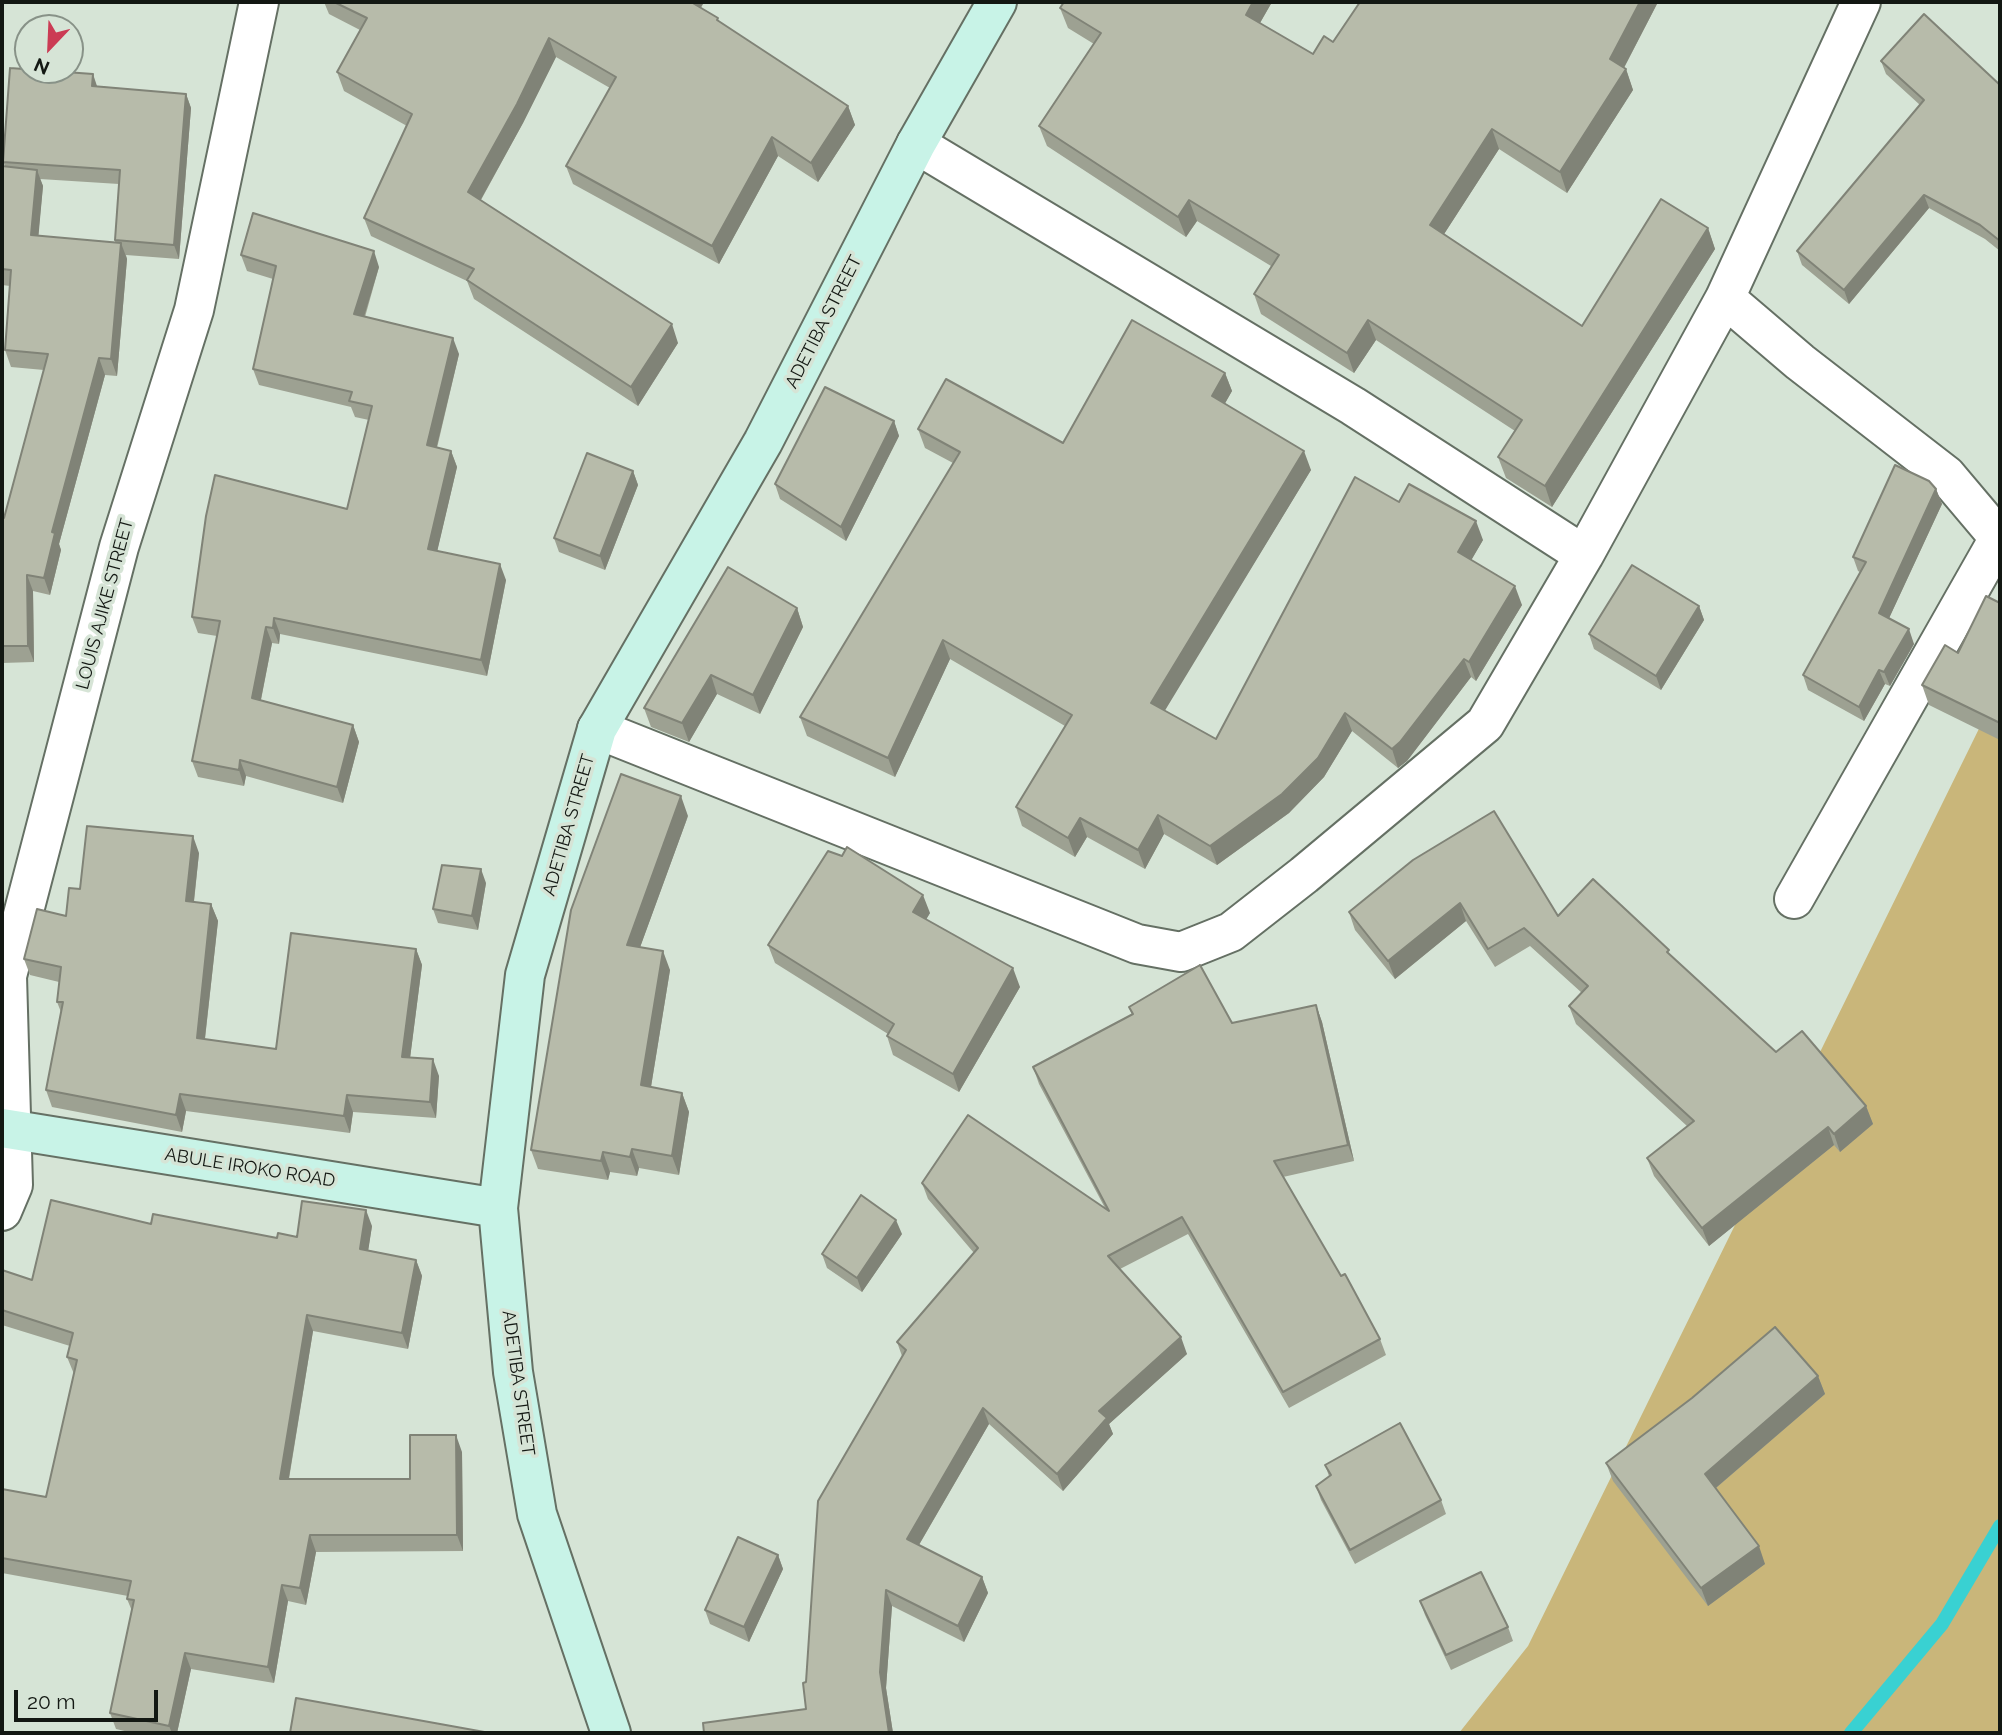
<!DOCTYPE html>
<html>
<head>
<meta charset="utf-8">
<style>
  body { margin:0 }
  #map { position:relative; width:2002px; height:1735px; overflow:hidden; background:#d6e4d6; font-family:Raleway,sans-serif }
  canvas { display:block }
  .frame { position:absolute; inset:0; border:4px solid #131813; pointer-events:none }
  .north { position:absolute; left:14px; top:14px; width:70px; height:70px; box-sizing:border-box; background:#d6e4d6; border:2px solid #889288; border-radius:50%; rotate:203deg; font-size:19px; font-weight:700; line-height:28px; text-align:center; color:#131813 }
  .north::after { content:''; display:block; margin:auto; width:24px; height:32px; background:#cb3b54; clip-path:polygon(50% 0,100% 100%,50% 72%,0 100%) }
  .scale { position:absolute; left:14px; top:1690px; width:144px; height:32px; box-sizing:border-box; border:4px solid #131813; border-top:0; padding-left:9px; font-size:21px; line-height:24px; white-space:nowrap; color:#131813; -webkit-text-stroke:5px #d6e4d6; paint-order:stroke }
</style>
</head>
<body>
<div id="map">
<canvas width="2002" height="1735"></canvas>
<div class="frame"></div>
<div class="north">N</div>
<div class="scale">20 m</div>
</div>
<script>
const c = document.querySelector('canvas').getContext('2d');
c.lineJoin = 'round';
function fill(path, color) {
  c.fillStyle = color;
  c.fill(path, 'evenodd');
}
function poly(rows) {
  const path = new Path2D();
  for (const r of rows) {
    path.moveTo(r[0], r[1]);
    for (let i = 2; i < r.length; i += 2) path.lineTo(r[i], r[i + 1]);
  }
  return path;
}
function strokePath(path, color, width, dash) {
  c.strokeStyle = color;
  c.lineWidth = width;
  c.lineCap = dash ? 'butt' : 'round';
  c.setLineDash(dash || []);
  c.stroke(path);
}
function write(font, color, halo, rows, align = 'center') {
  c.font = font + ' Raleway,sans-serif';
  c.lineWidth = 7;
  c.setLineDash([]);
  c.textBaseline = 'middle';
  c.strokeStyle = halo;
  c.fillStyle = color;
  for (const [text, x, y, turn = 0] of rows) {
    c.save();
    c.translate(x, y);
    c.rotate((+turn || 0) * Math.PI / 180);
    c.textAlign = isNaN(turn) ? turn : align;
    if (halo) c.strokeText(text, 0, 0);
    c.fillText(text, 0, 0);
    c.restore();
  }
}
fill(poly([
  [2000,686,2000,1733,1459,1733,1528,1646]
]), '#c9b67a');
strokePath(poly([
  [1851,1733,1942,1624,2000,1526]
]), '#39d1d2', 14);
const street = poly([
  [916,144,1353,406,1584,555],
  [1725,298,1800,362,1946,475,2000,539],
  [597,729,1137,944,1181,952,1231,932,1304,875,1485,724,1584,555,1725,298,1861,2],
  [1794,899,1999,538],
  [2,1211,13,1185,7,976,119,547,194,310,259,2]
]);
const secondary = poly([
  [2,1128,498,1208],
  [611,1733,537,1514,513,1372,498,1208,525,975,597,729,763,442,916,144,997,2]
]);
strokePath(street, '#657064', 42);
strokePath(secondary, '#657064', 42);
strokePath(street, '#fff', 38);
strokePath(secondary, '#c8f3e7', 38);
fill(poly([
  [324,2,704,2,701,8,720,22,848,106,855,125,818,182,778,156,719,264,573,184,566,166,610,88,556,57,523,123,481,200,678,343,638,406,474,299,467,281,371,236,364,218,407,126,344,91,337,72,360,30,329,14],
  [1064,2,1272,2,1260,23,1313,54,1333,42,1360,2,1658,2,1624,68,1626,69,1633,90,1567,193,1499,149,1444,234,1582,326,1708,228,1715,249,1552,507,1506,478,1498,457,1515,431,1376,340,1354,373,1261,314,1254,294,1271,266,1197,221,1186,237,1047,146,1039,126,1094,44,1068,28,1060,8],
  [1881,61,2000,85,2000,251,1985,239,1929,208,1849,304,1802,265,1797,251,1920,105,1886,74],
  [97,86,186,94,191,108,179,259,126,255,127,259,117,376,105,375,59,544,61,550,50,595,33,591,34,662,2,663,2,518,4,518,44,370,11,367,5,350,10,286,2,285,2,166,5,166,3,162],
  [40,179,119,184,115,240,115,242,38,236,43,186],
  [241,255,379,267,365,317,459,354,437,448,451,451,457,467,437,551,506,580,487,676,280,634,279,644,272,643,261,700,353,725,359,742,343,803,246,776,244,786,198,777,192,761,217,636,198,633,192,617,347,509,369,420,355,417,351,407,259,385,253,369,273,279,247,271],
  [1225,373,1232,391,1225,403,1311,470,1164,710,1216,739,1399,502,1483,540,1471,560,1522,605,1476,681,1471,677,1407,761,1398,768,1352,731,1324,777,1289,813,1217,865,1164,834,1145,869,1087,837,1075,857,1022,826,1016,807,1065,726,950,659,895,777,807,736,800,717,953,463,925,448,918,429,1063,443],
  [894,421,899,436,846,541,780,499,775,484],
  [633,471,638,485,605,570,559,552,554,538],
  [1936,489,1942,504,1889,618,1914,644,1890,686,1885,684,1864,721,1808,690,1803,675,1860,572,1858,571,1853,557],
  [2000,603,2000,740,1929,705,1922,685,1958,653],
  [1699,606,1704,620,1661,690,1594,649,1589,634],
  [797,608,803,627,760,714,717,694,689,742,651,727,644,708],
  [688,816,640,947,670,970,651,1087,682,1093,689,1112,679,1175,639,1168,637,1176,610,1172,608,1180,538,1169,531,1150],
  [199,853,194,902,211,904,218,921,205,1039,276,1049,416,949,422,965,410,1058,439,1076,436,1118,353,1112,350,1133,186,1111,182,1132,52,1107,46,1090,61,1012,57,1002,59,982,30,975,24,959,66,916,80,889],
  [1413,860,1558,916,1671,956,1776,1052,1866,1106,1873,1124,1840,1152,1834,1145,1709,1246,1654,1176,1647,1158,1687,1126,1576,1024,1569,1006,1582,993,1530,946,1495,967,1466,921,1395,979,1355,930,1349,912],
  [486,883,478,930,438,923,433,909],
  [930,913,926,919,1020,987,959,1092,893,1055,887,1036,888,1034,775,963,768,945],
  [1316,1005,1322,1022,1354,1161,1283,1177,1341,1276,1380,1339,1386,1355,1289,1408,1188,1234,1120,1269,1187,1354,1109,1424,1113,1434,1063,1491,989,1424,919,1545,982,1577,988,1593,964,1642,892,1606,886,1688,893,1733,704,1733,806,1709,806,1682,902,1356,897,1342,974,1253,928,1199,922,1183,1105,1208,1039,1084,1033,1067,1132,1015,1129,1007,1232,1023],
  [151,1224,277,1238,297,1237,372,1226,368,1250,416,1260,422,1276,408,1349,313,1331,289,1479,410,1479,462,1452,463,1551,316,1552,306,1605,288,1601,274,1683,191,1669,177,1733,133,1733,116,1729,110,1713,132,1611,127,1599,128,1596,2,1573,2,1489,46,1497,74,1374,67,1357,70,1346,2,1325,2,1270,32,1280],
  [902,1234,862,1292,827,1268,822,1254],
  [1818,1376,1825,1394,1716,1488,1765,1564,1708,1606,1613,1481,1606,1463],
  [1325,1465,1441,1500,1446,1514,1355,1564,1321,1500,1316,1486,1329,1476],
  [778,1555,783,1569,749,1642,710,1624,705,1610],
  [1420,1601,1508,1627,1513,1641,1451,1670,1425,1615]
]), '#9da192');
fill(poly([
  [688,2,704,2,694,18],
  [1253,2,1272,2,1253,35,1246,15],
  [1640,2,1658,2,1618,79,1610,59],
  [549,38,556,57,523,123,475,210,468,192],
  [1626,69,1633,90,1567,193,1560,172],
  [93,74,98,89,92,86],
  [186,94,191,108,179,259,174,245],
  [848,106,855,125,818,182,811,163],
  [1492,129,1499,149,1437,245,1430,225],
  [772,137,778,156,719,264,712,246],
  [37,170,43,186,37,252,31,235],
  [1924,195,1929,208,1849,304,1844,290],
  [1189,200,1197,221,1186,237,1178,217],
  [1708,228,1715,249,1552,507,1545,486],
  [121,243,127,259,117,376,111,359],
  [374,251,379,267,360,330,354,314],
  [1368,320,1376,340,1354,373,1347,353],
  [672,324,678,343,638,406,631,387],
  [453,338,459,354,433,462,427,445],
  [99,358,105,375,59,544,61,550,50,595,44,578,52,532],
  [1225,373,1232,391,1219,414,1212,396],
  [894,421,899,436,846,541,841,527],
  [451,451,457,467,434,565,428,549],
  [1304,451,1311,470,1158,722,1151,703],
  [633,471,638,485,605,570,600,556],
  [1936,489,1942,504,1885,627,1879,613],
  [1476,521,1483,540,1465,571,1458,552],
  [500,564,506,580,487,676,481,660],
  [27,575,33,591,34,662,28,646],
  [1515,586,1522,605,1476,681,1469,662],
  [1699,606,1704,620,1661,690,1656,676],
  [797,608,803,627,760,714,753,695],
  [274,618,280,634,279,644,273,628],
  [266,627,272,643,258,714,252,698],
  [1909,629,1914,644,1890,686,1884,672],
  [943,640,950,659,895,777,888,758],
  [1464,659,1471,677,1407,761,1398,768,1392,749],
  [1879,670,1885,684,1864,721,1859,707],
  [711,675,717,694,689,742,682,723],
  [1345,713,1352,731,1324,777,1289,813,1217,865,1210,846],
  [353,725,359,742,343,803,337,787],
  [240,760,246,776,244,786,239,770],
  [681,796,688,816,634,964,627,945],
  [1158,815,1164,834,1145,869,1138,850],
  [1080,818,1087,837,1075,857,1068,838],
  [193,836,199,853,192,918,186,901],
  [481,869,486,883,478,930,472,916],
  [923,895,930,913,920,930,913,912],
  [1460,903,1466,921,1395,979,1388,961],
  [211,904,218,921,203,1055,197,1038],
  [416,949,422,965,408,1074,402,1057],
  [663,951,670,970,648,1105,641,1085],
  [1013,968,1020,987,959,1092,953,1074],
  [1316,1005,1322,1022,1354,1161,1348,1145],
  [433,1059,439,1076,436,1118,430,1102],
  [682,1093,689,1112,679,1175,672,1156],
  [180,1094,186,1111,182,1132,176,1115],
  [347,1095,353,1112,350,1133,344,1116],
  [1866,1106,1873,1124,1840,1152,1834,1134],
  [1828,1127,1834,1145,1709,1246,1702,1228],
  [632,1149,639,1168,637,1176,630,1157],
  [603,1152,610,1172,608,1180,601,1161],
  [366,1210,372,1226,366,1265,360,1249],
  [896,1220,902,1234,862,1292,857,1278],
  [416,1260,422,1276,408,1349,402,1333],
  [307,1315,313,1331,286,1495,280,1479],
  [1181,1337,1187,1354,1109,1424,1113,1434,1063,1491,1057,1474,1099,1411],
  [1818,1376,1825,1394,1711,1492,1705,1474],
  [983,1408,989,1424,913,1555,907,1539],
  [456,1435,462,1452,463,1551,457,1535],
  [310,1535,316,1552,306,1605,300,1588],
  [1759,1546,1765,1564,1708,1606,1701,1588],
  [778,1555,783,1569,749,1642,744,1627],
  [982,1577,988,1593,964,1642,958,1626],
  [282,1585,288,1601,274,1683,268,1667],
  [886,1590,892,1606,886,1688,893,1733,889,1733,880,1672],
  [185,1653,191,1669,177,1733,172,1733,169,1726]
]), '#808377');
const building = poly([
  [334,2,691,2,718,18,717,20,848,106,811,163,772,137,712,246,566,166,616,77,549,38,517,104,468,192,672,324,631,387,467,280,474,269,364,218,412,114,337,72,367,18,334,2],
  [1064,2,1253,2,1246,15,1313,54,1324,36,1333,42,1360,2,1640,2,1610,59,1626,69,1560,172,1492,129,1430,225,1582,326,1661,199,1708,228,1545,486,1498,457,1522,420,1368,320,1347,353,1254,294,1279,255,1189,200,1178,217,1039,126,1101,33,1060,8,1064,2],
  [1924,14,2000,85,2000,241,1980,225,1924,195,1844,290,1797,251,1924,100,1881,61,1924,14],
  [10,68,93,74,92,86,186,94,174,245,115,240,120,170,3,162,10,68],
  [2,166,37,170,31,235,121,243,111,359,99,358,52,532,55,533,44,578,27,575,28,646,2,646,2,518,4,518,48,354,5,350,11,270,2,269,2,166],
  [253,213,374,251,354,314,453,338,427,445,451,451,428,549,500,564,481,660,274,618,273,628,266,627,252,698,353,725,337,787,240,760,239,770,192,761,220,621,192,617,206,516,215,475,347,509,372,406,349,401,352,392,253,369,276,266,241,255,253,213],
  [1132,320,1225,373,1212,396,1304,451,1151,703,1216,739,1355,477,1399,502,1409,484,1476,521,1458,552,1515,586,1469,662,1464,659,1400,742,1392,749,1345,713,1318,758,1282,794,1210,846,1158,815,1138,850,1080,818,1068,838,1016,807,1072,715,943,640,888,758,800,717,960,452,918,429,946,379,1063,443,1132,320],
  [825,387,894,421,841,527,775,484,825,387],
  [587,453,633,471,600,556,554,538,587,453],
  [1895,465,1929,481,1936,489,1879,613,1909,629,1884,672,1879,670,1859,707,1803,675,1866,562,1853,557,1895,465],
  [1632,565,1699,606,1656,676,1589,634,1632,565],
  [728,567,797,608,753,695,711,675,682,723,644,708,728,567],
  [1986,596,2000,603,2000,723,1922,685,1945,645,1958,653,1986,596],
  [621,774,681,796,627,945,663,951,641,1085,682,1093,672,1156,632,1149,630,1157,603,1152,601,1161,531,1150,571,910,621,774],
  [1494,811,1558,916,1593,879,1669,950,1667,952,1776,1052,1802,1031,1866,1106,1834,1134,1828,1127,1702,1228,1647,1158,1694,1121,1569,1006,1588,986,1524,928,1488,949,1460,903,1388,961,1349,912,1413,860,1494,811],
  [87,826,193,836,186,901,211,904,197,1038,276,1049,291,933,416,949,402,1057,433,1059,430,1102,347,1095,344,1116,180,1094,176,1115,46,1090,63,1002,57,1002,61,967,24,959,37,909,66,916,69,888,80,889,87,826],
  [847,847,923,895,913,912,1013,968,953,1074,887,1036,894,1024,768,945,828,851,842,856,847,847],
  [442,865,481,869,472,916,433,909,442,865],
  [1200,965,1232,1023,1316,1005,1348,1145,1274,1161,1341,1276,1345,1274,1380,1339,1283,1392,1182,1217,1108,1256,1181,1337,1099,1411,1107,1418,1057,1474,983,1408,907,1539,982,1577,958,1626,886,1590,880,1672,889,1733,704,1733,703,1723,806,1709,803,1683,806,1682,818,1501,906,1350,897,1342,978,1248,922,1183,968,1115,1109,1211,1033,1067,1133,1014,1129,1007,1200,965],
  [861,1195,896,1220,857,1278,822,1254,861,1195],
  [51,1200,151,1224,153,1214,277,1238,278,1233,297,1237,302,1201,366,1210,360,1249,416,1260,402,1333,307,1315,280,1479,410,1479,410,1435,456,1435,457,1535,310,1535,300,1588,282,1585,268,1667,185,1653,169,1726,110,1713,134,1600,127,1599,131,1581,2,1558,2,1489,46,1497,77,1360,67,1357,73,1333,2,1310,2,1270,32,1280,51,1200],
  [1775,1327,1818,1376,1705,1474,1759,1546,1701,1588,1606,1463,1692,1398,1775,1327],
  [1400,1423,1441,1500,1350,1550,1316,1486,1331,1475,1325,1465,1400,1423],
  [738,1537,778,1555,744,1627,705,1610,738,1537],
  [1481,1572,1508,1627,1446,1655,1420,1601,1481,1572],
  [296,1698,490,1733,290,1733,296,1698]
]);
fill(building, '#b7bbaa');
strokePath(building, '#808377', 2);
write('18px', '#131813', '#d6e4d6', [
  ["ADETIBA STREET",824,322,-63],
  ["LOUIS AJIKE STREET",105,604,-75],
  ["ADETIBA STREET",569,825,-74],
  ["ABULE IROKO ROAD",250,1168,9],
  ["ADETIBA STREET",518,1383,82]
]);
</script>
</body>
</html>
